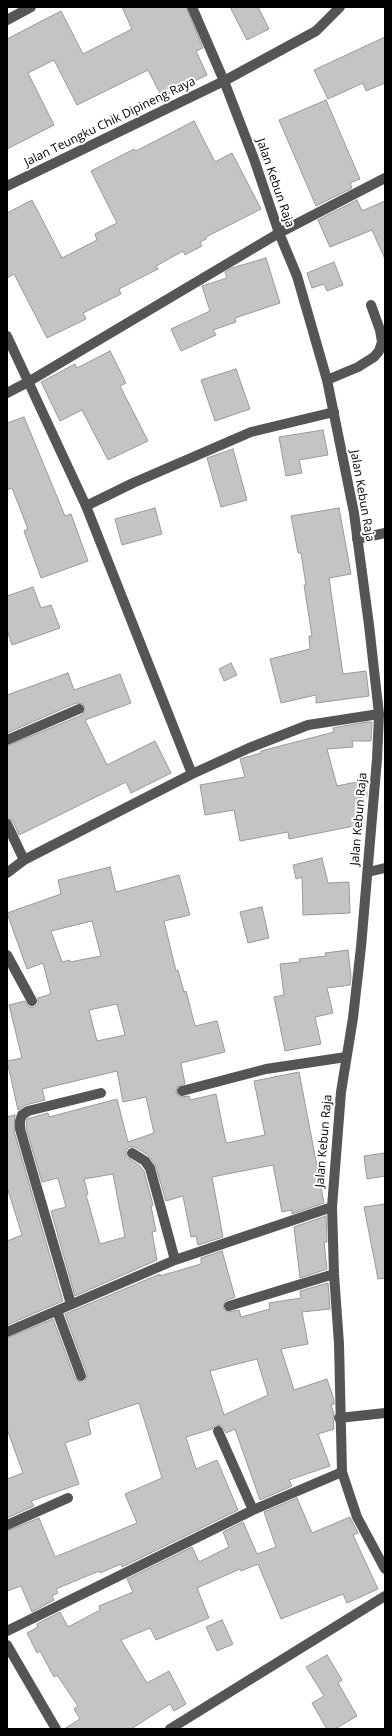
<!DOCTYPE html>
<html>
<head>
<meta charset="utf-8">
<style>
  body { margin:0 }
  #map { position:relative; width:392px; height:1736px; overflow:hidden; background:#fff; font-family:"Open Sans",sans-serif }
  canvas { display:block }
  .frame { position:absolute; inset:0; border:8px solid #000; pointer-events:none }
</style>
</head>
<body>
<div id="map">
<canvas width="392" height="1736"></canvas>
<div class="frame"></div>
</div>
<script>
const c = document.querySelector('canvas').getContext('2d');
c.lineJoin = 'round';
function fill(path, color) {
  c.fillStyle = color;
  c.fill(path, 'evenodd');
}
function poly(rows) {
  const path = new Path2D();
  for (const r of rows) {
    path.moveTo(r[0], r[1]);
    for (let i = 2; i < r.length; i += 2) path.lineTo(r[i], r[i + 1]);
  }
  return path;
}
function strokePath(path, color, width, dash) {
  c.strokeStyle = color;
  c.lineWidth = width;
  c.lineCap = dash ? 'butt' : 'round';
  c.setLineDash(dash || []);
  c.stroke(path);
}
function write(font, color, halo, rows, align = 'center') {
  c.font = font + ' "Open Sans",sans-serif';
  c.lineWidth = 4;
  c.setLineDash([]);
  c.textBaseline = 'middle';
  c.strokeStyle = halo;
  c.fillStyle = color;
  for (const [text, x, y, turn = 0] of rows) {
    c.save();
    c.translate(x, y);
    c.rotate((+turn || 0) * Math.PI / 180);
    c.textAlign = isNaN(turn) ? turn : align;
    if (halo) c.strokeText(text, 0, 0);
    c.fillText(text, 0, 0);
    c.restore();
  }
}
const building = poly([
  [122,7,186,7,203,48,196,51,207,75,162,97,148,70,77,105,54,60,28,73,54,125,7,149,7,39,61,11,83,54,132,29,122,7],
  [230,7,258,7,269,29,247,40,230,7],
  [385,37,385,83,366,91,363,83,328,99,314,70,385,37],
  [326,100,360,179,350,183,352,188,316,206,279,120,326,100],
  [194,121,215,162,232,153,261,209,206,237,206,239,200,242,202,246,185,255,183,251,156,266,158,269,119,289,121,294,83,313,86,319,47,338,14,274,7,278,7,213,32,200,62,258,97,240,95,234,117,223,91,171,134,149,136,151,194,121],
  [357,200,362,211,385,201,385,259,372,230,330,247,318,220,357,200],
  [266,258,280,303,235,318,236,322,213,330,216,335,181,351,171,329,210,311,202,286,227,278,225,272,232,268,266,258],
  [334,262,343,285,327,291,324,284,312,288,307,273,334,262],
  [110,351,126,383,120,386,148,441,108,460,82,410,60,421,41,382,75,364,77,368,110,351],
  [236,369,250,409,215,421,201,380,236,369],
  [24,417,65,516,71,514,88,561,41,578,24,531,28,529,12,488,7,490,7,423,24,417],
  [323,430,328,455,299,460,302,473,286,476,279,437,323,430],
  [233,449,247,500,221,507,207,458,233,449],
  [155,508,162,534,122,545,115,519,155,508],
  [339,508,351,574,329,578,343,674,366,671,369,696,316,703,316,695,281,703,270,659,310,649,309,636,312,636,304,585,306,585,301,553,298,553,291,516,339,508],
  [33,587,41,608,51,605,60,628,12,645,7,630,7,596,33,587],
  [231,663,237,675,224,681,219,669,231,663],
  [68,673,74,690,120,674,131,703,85,720,107,765,155,741,171,773,131,793,126,782,19,835,13,821,7,818,7,746,82,715,85,709,83,704,76,703,7,733,7,695,68,673],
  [367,722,372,722,371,741,352,741,353,747,327,749,337,786,366,780,367,796,359,798,364,824,289,839,288,832,240,841,234,810,205,815,200,785,245,777,240,759,261,753,261,751,334,732,333,728,367,722],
  [322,858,328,883,349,882,350,913,303,915,302,877,296,879,293,865,322,858],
  [110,867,116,892,179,875,190,915,164,921,176,971,178,970,184,992,186,991,195,1026,217,1021,225,1052,181,1063,185,1084,177,1087,176,1092,177,1095,181,1097,189,1096,190,1100,216,1094,226,1143,265,1135,254,1081,299,1072,324,1203,292,1214,292,1210,282,1212,273,1165,212,1177,223,1237,198,1245,196,1236,191,1237,183,1196,166,1201,155,1164,148,1155,135,1147,129,1147,126,1150,126,1156,140,1166,144,1171,153,1205,151,1206,156,1231,152,1232,157,1260,75,1296,51,1211,66,1207,58,1178,42,1182,26,1128,27,1119,48,1113,49,1117,117,1099,128,1142,154,1133,146,1097,123,1102,117,1071,42,1089,45,1100,26,1105,18,1110,7,1061,22,1058,9,1005,25,1001,29,1007,35,1007,38,1004,38,998,51,994,43,963,27,969,7,913,61,894,58,880,110,867],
  [92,921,101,956,70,962,70,960,62,962,51,931,92,921],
  [117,1004,125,1035,97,1041,89,1010,117,1004],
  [113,1174,125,1237,100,1244,86,1195,88,1194,84,1179,113,1174],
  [262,907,269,938,248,943,240,912,262,907],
  [348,950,351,976,350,985,327,988,333,1013,315,1017,321,1044,285,1051,274,997,284,995,280,964,300,962,299,959,326,956,325,953,348,950],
  [15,1115,14,1131,63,1301,7,1325,7,1241,22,1235,7,1187,7,1117,15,1115],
  [385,1153,385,1176,367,1179,364,1156,385,1153],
  [385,1204,385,1278,378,1279,364,1207,385,1204],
  [326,1216,327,1242,324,1242,327,1269,300,1278,294,1227,326,1216],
  [222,1251,235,1297,225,1301,223,1308,228,1312,239,1310,241,1317,270,1309,269,1303,301,1298,300,1291,328,1283,330,1309,302,1312,308,1344,281,1349,294,1390,327,1379,334,1400,334,1404,331,1405,334,1414,333,1418,334,1429,318,1434,330,1466,289,1480,292,1486,260,1500,235,1429,226,1433,222,1426,216,1425,212,1429,186,1437,196,1469,217,1460,238,1510,122,1567,121,1564,100,1573,99,1571,56,1589,58,1593,52,1596,54,1600,32,1612,21,1586,7,1591,7,1531,39,1518,55,1557,137,1523,125,1494,162,1478,139,1403,88,1420,91,1434,65,1443,79,1484,31,1501,34,1506,7,1518,7,1479,23,1473,7,1429,7,1338,53,1319,75,1378,80,1382,84,1382,87,1377,87,1374,65,1314,160,1274,160,1276,201,1264,201,1258,222,1251],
  [257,1359,268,1395,224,1415,210,1371,257,1359],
  [297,1498,312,1533,350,1517,358,1533,353,1535,378,1589,347,1603,343,1594,281,1619,258,1564,241,1571,240,1569,197,1588,209,1618,156,1640,150,1628,121,1640,147,1683,169,1671,186,1704,174,1711,170,1704,131,1729,64,1729,80,1719,74,1709,78,1706,57,1675,54,1677,40,1651,37,1653,27,1633,38,1627,37,1624,60,1612,68,1627,100,1610,99,1606,133,1592,127,1579,192,1547,199,1562,229,1547,223,1532,243,1522,257,1554,276,1547,264,1512,297,1498],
  [222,1620,233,1644,217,1651,206,1627,222,1620],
  [327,1655,342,1680,338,1683,357,1716,335,1729,327,1729,312,1703,324,1696,306,1667,327,1655]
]);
fill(building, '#c4c4c4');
strokePath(building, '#999', 1);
strokePath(poly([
  [192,7,224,81,254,159,279,233,297,276,308,314,327,380,354,513,369,625,379,714,377,759,361,947,353,1018,341,1092,332,1207,334,1274,339,1344,342,1472,357,1517,385,1569],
  [7,20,31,7],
  [7,186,224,81,316,31,340,7],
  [7,336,86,506,192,774],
  [327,380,358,367,374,357,379,351,382,342,380,330,371,305],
  [7,393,28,382,279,233,385,178],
  [86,506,133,483,251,432,334,412],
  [357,539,385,533],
  [7,740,79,709],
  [7,824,24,860],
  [368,872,385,868],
  [7,873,24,860,59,842,192,774,249,748,308,725,379,714],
  [7,955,32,1001],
  [182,1091,266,1069,346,1057],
  [132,1153,145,1161,150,1168,175,1260],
  [71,1304,37,1188,20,1129,20,1121,22,1115,28,1111,101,1093],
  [229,1306,334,1274],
  [57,1311,81,1376],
  [7,1332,175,1260,332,1207],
  [339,1418,385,1413],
  [218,1431,253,1510],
  [7,1525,68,1498],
  [7,1631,253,1510,342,1472],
  [7,1645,56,1729],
  [170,1729,385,1596]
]), '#555', 10);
write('12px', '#000', '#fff', [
  ["Jalan Teungku Chik Dipineng Raya",110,122,-26],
  ["Jalan Kebun Raja",275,183,71],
  ["Jalan Kebun Raja",362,496,80],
  ["Jalan Kebun Raja",359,819,-85],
  ["Jalan Kebun Raja",324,1141,-85]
]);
</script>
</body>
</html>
